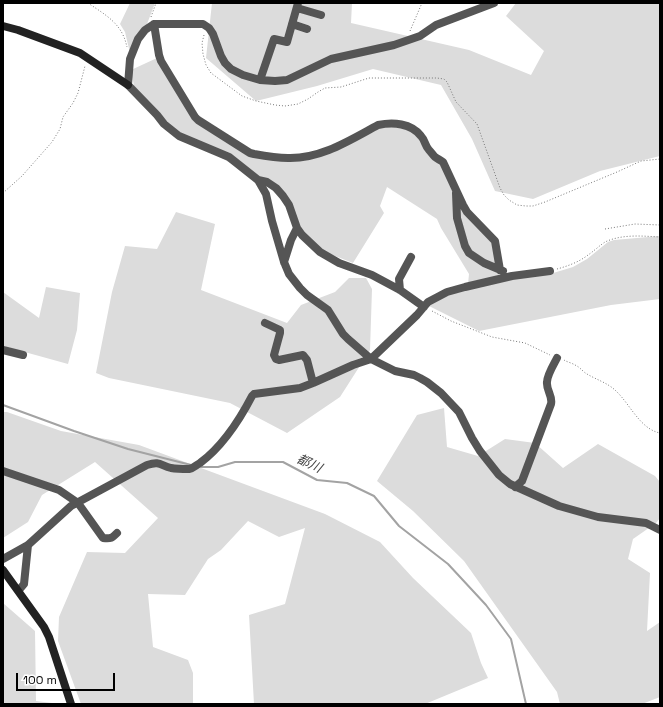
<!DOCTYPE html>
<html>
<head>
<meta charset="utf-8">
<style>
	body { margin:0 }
	#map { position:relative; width:663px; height:707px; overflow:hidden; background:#fff; font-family:"Space Grotesk",sans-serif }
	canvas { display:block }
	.frame { position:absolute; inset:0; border:4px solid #000; pointer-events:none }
	.scale { position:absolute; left:16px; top:673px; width:99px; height:18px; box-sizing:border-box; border:2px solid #000; border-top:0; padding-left:5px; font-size:12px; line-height:14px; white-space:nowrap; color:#000; -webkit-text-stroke:3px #fff; paint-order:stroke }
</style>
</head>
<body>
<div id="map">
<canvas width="663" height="707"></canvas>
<div class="frame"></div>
<div class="scale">100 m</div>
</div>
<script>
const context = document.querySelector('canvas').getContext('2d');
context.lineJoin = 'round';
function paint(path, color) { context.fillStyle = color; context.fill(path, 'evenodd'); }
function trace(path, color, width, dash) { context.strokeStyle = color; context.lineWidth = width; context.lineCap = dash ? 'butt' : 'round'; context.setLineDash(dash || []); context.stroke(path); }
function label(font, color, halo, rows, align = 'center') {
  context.font = font + ' "Space Grotesk","Noto Sans JP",sans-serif'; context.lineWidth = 3; context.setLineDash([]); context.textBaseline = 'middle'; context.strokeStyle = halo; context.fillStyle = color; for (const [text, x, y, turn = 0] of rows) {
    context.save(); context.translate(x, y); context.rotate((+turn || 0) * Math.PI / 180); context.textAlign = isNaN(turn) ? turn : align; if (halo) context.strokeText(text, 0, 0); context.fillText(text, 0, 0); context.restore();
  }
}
paint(new Path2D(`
	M130 3H155L147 24 130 53 125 32 120 24Z
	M212 3H352L351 23 469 50 531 75 544 51 506 16 516 3H660V156L600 171 533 199 495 191 472 139 441 85 373 69 317 86 256 101 206 58Z
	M157 58 195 120 250 154 302 159 381 127 392 125 412 131 438 161 454 188 494 244 506 274 468 284 469 274 441 228 437 219 387 187 380 206 384 213 353 263 320 250 302 231 291 203 247 172 177 134 134 86 131 70Z
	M176 212 215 224 201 290 287 323 301 305 335 292 349 278H366L372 289 370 350 340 397 287 433 230 403 109 378 96 373 112 292 125 246 157 249Z
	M660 236V299L611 305 479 331 429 306 442 296 500 281 550 274 573 267 587 259 608 242 614 240Z
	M46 287 80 293 77 330 68 364 3 346V292L39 318Z
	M444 408 447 447 478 456 505 439 535 443 563 468 598 444 655 476 660 482V518L656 523 633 539 628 559 650 573 647 631 660 622V697L642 704H560L557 692 464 561 413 511 377 481 417 415Z
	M3 412H7L61 431 139 445 325 514 380 542 413 578 471 633 481 663 488 678 425 704H254L249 615 285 604 305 528 279 537 248 521 221 550 208 559 185 595 148 594 153 647 188 660 193 673V703L206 704H81L58 641 59 617 87 552 125 553 158 518 95 462 42 495 28 522 3 538Z
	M3 603 35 631 36 701 60 704H3Z`), '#dcdcdc');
trace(new Path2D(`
	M3 405 74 431 128 449 191 465
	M199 467H218L235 462H283L317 480 347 483 374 496 399 526 448 564 486 605 511 639 526 704`), '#a3a3a3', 2);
trace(new Path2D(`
	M88 3C101 12 116 20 123 35 125 39 126 43 127 47
	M151 17 156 3
	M410 31 422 3
	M204 35 202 43 203 54 206 65 211 73 242 96 256 101 275 105 285 106 298 104 308 99 318 92 325 88 341 87 369 78H437L444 79 447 82 456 102 477 124 500 188 504 195 509 200 517 205 526 206H533L545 202 617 172 641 161 660 159
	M3 193 22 176 52 142 60 129 63 117 73 103 78 93 85 66
	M605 229 635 224 660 225
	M557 269C568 266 579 262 588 255 594 251 599 246 605 242 622 234 642 236 660 237
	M432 311 451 321 492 337 525 343 550 355
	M564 360C567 362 572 363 575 365 580 367 583 372 587 374 597 380 608 383 616 391 630 404 640 429 660 433`), '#777', 1, [1, 2]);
trace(new Path2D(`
	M494 3 436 25 420 36 394 45 331 59 287 80 275 81 260 80 243 75 231 69 225 63 221 56 213 34 209 28 203 24H154L145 30 138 39 130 59 128 85 157 115 164 124 179 136 229 157 258 180 266 194 272 221 284 262 289 274 300 288 307 295 328 310 343 334 348 339 371 359 395 371 414 375 420 378 427 382 441 393 459 412 472 438 480 451 499 475 510 484 559 506 598 517 646 523 660 530
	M297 8 321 15
	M154 24 159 55 161 61 195 117 198 120 250 153 254 154C265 156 277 158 288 158 321 159 350 140 378 125 393 122 411 123 421 136 425 140 425 146 429 150 431 152 433 155 435 157 438 159 440 160 443 162L463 205 467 212 495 241 500 270
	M292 24 307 29
	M260 80 274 39 287 42 298 3
	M258 180 267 182 276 188 283 196 289 205 297 228 302 235 320 252 339 263 372 275 400 290 424 307
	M456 193 457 218 465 246 469 253 484 263 503 271
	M284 262 291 240 297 228
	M400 290 399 279 411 257
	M265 323 280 330V333L274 355 276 359 279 360 303 355 307 360 313 383
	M3 350 23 355
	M3 471 59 490 78 503 103 538C111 539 112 538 117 533
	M515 487 522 481 551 404C553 396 546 390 547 382 547 375 554 364 557 358
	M3 559 28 545 71 506 147 465C160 461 160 465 171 468 177 469 183 469 189 469 194 468 196 465 200 463 223 446 239 421 252 396L254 394 300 388 313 383 353 365 371 359 417 315 428 302 447 292 465 287 512 276 550 271
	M19 590 24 584 28 545`), '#555', 8);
trace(new Path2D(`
	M3 26 18 30 80 53 128 85
	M3 570 44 627 49 637 71 704`), '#222', 8);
label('italic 13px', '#444', '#fff', [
	["都川",309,464,25]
]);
</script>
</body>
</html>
